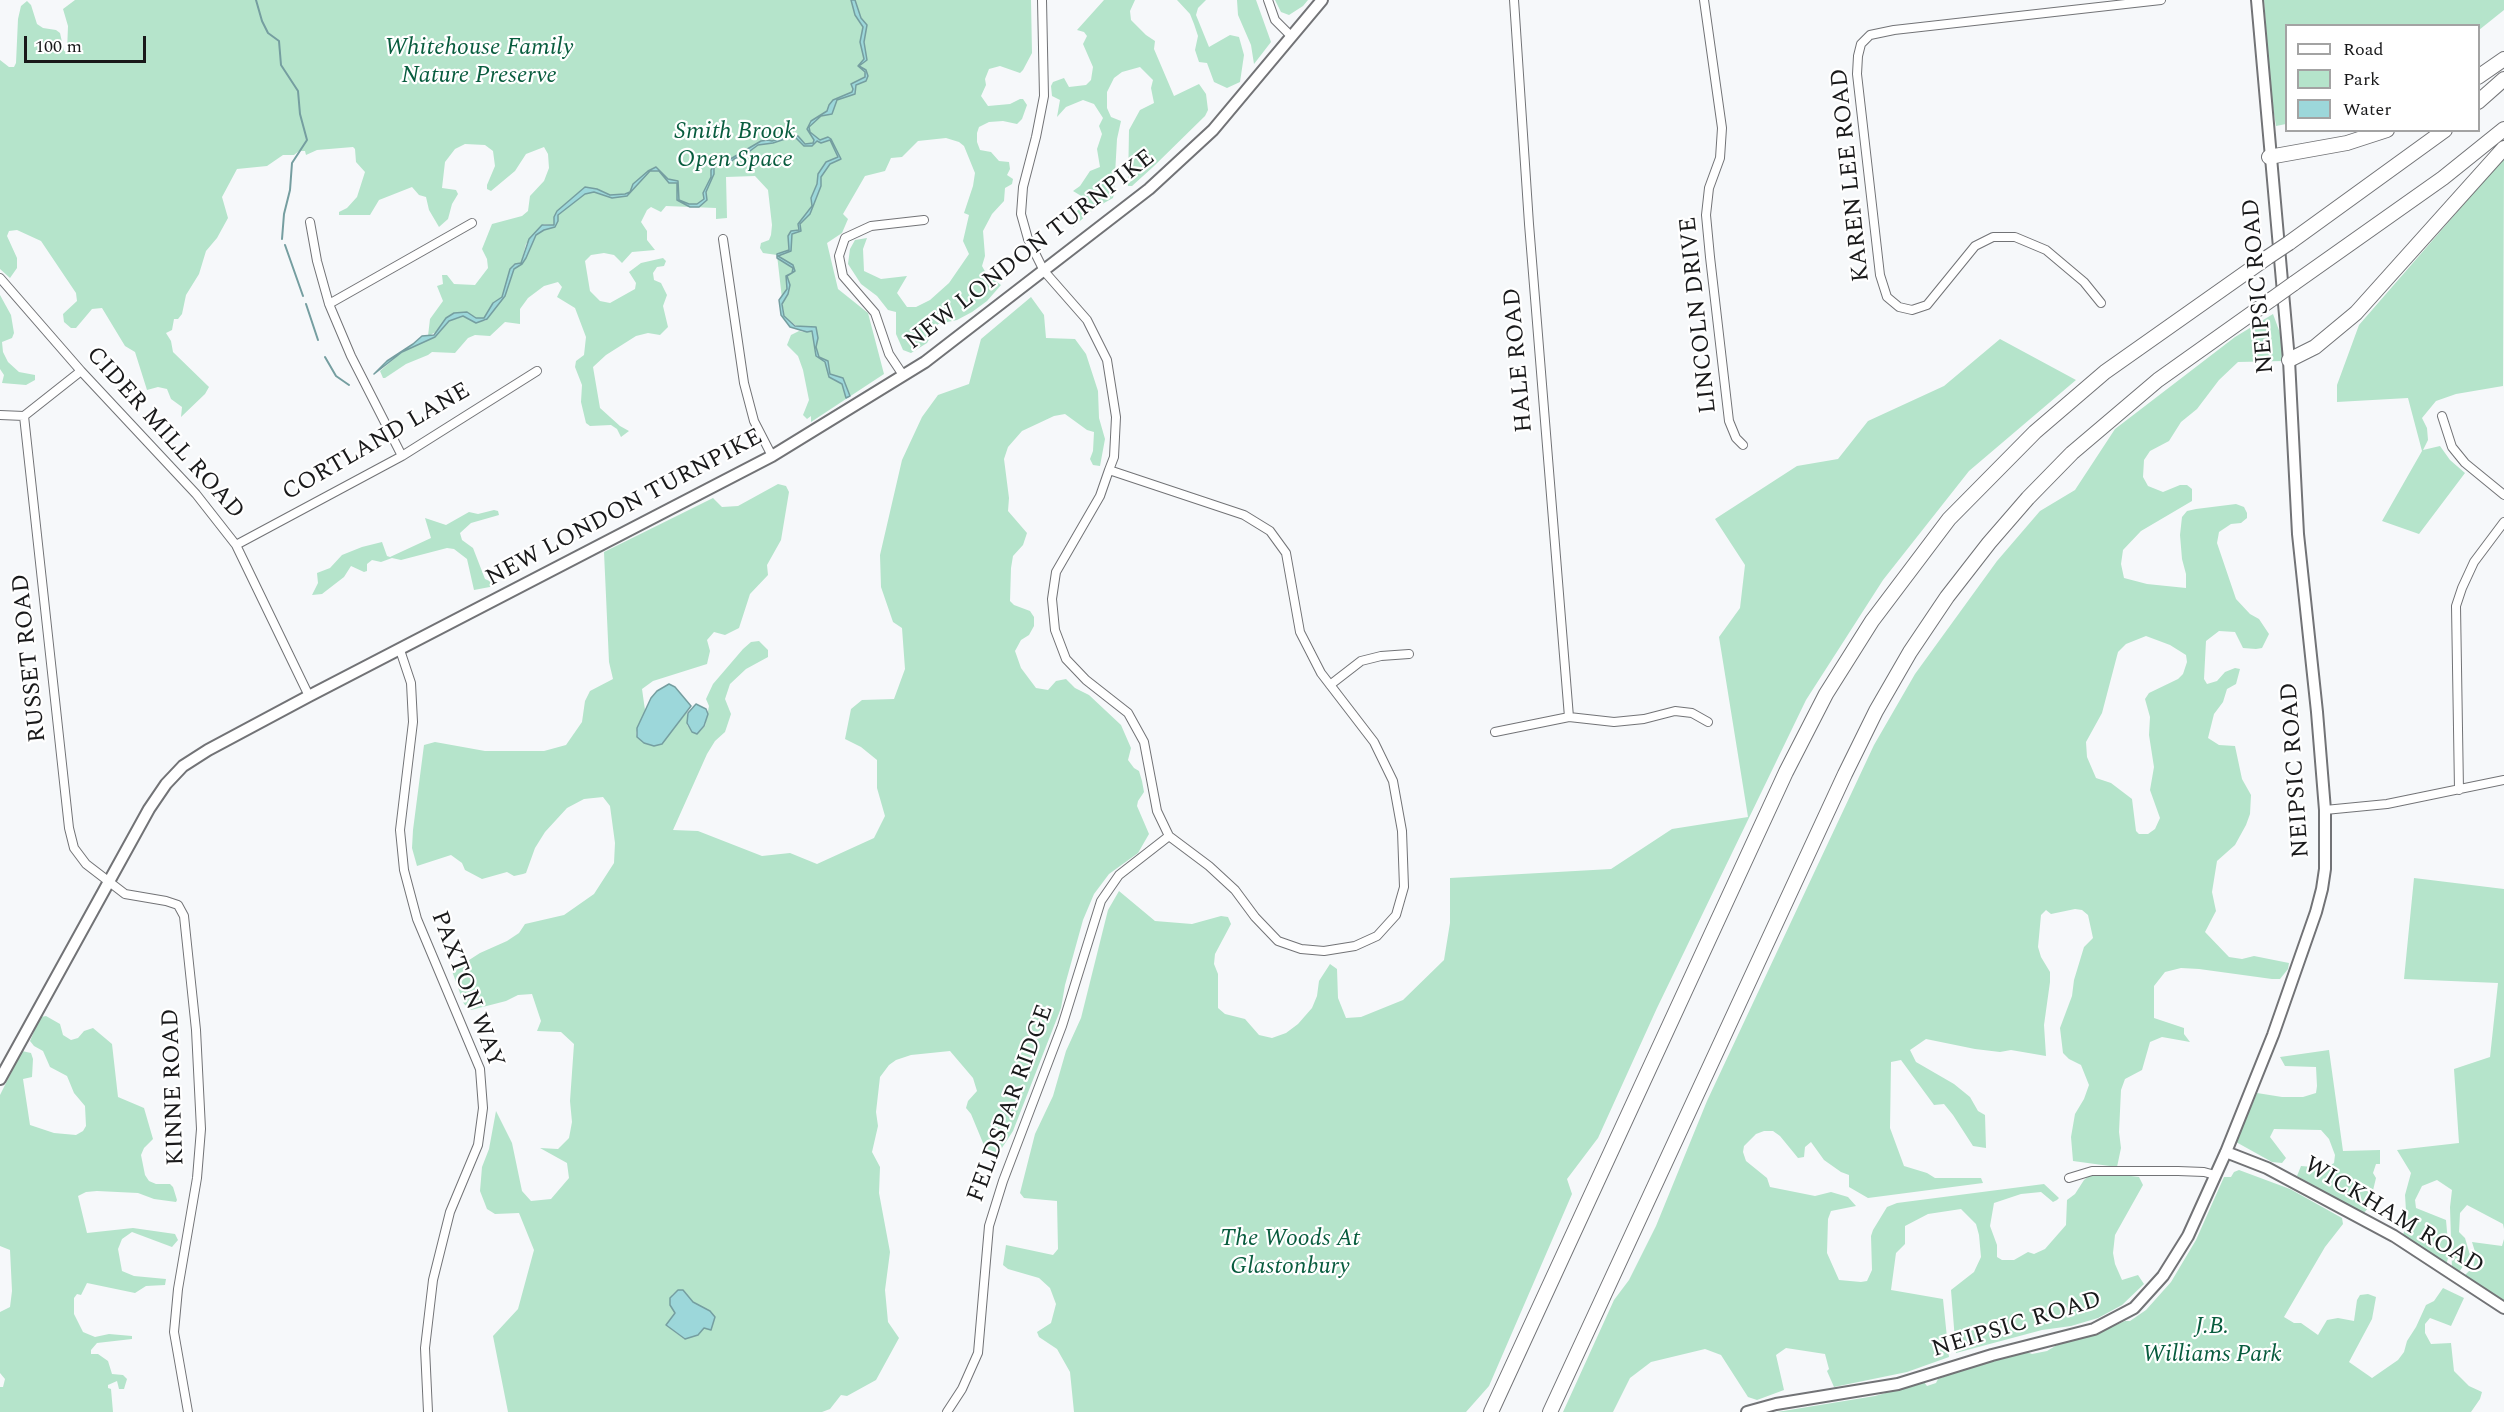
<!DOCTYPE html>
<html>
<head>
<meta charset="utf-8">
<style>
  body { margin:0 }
  #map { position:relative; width:2504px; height:1412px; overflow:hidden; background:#f6f8fa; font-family:Spectral,serif }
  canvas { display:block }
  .legend { position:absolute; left:2285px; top:24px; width:195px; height:108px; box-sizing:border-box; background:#fff; border:2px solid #a3a3a3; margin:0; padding:8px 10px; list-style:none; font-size:18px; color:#19191a }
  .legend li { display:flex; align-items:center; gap:12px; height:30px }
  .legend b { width:30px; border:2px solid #a3a3a3 }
  .scale { position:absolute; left:24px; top:36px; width:122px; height:27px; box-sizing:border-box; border:3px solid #19191a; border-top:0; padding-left:8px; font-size:18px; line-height:21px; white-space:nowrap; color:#19191a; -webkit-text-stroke:4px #fff; paint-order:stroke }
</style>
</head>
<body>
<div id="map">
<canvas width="2504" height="1412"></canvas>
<ul class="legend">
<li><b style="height:8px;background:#fff"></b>Road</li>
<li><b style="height:16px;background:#b5e4cb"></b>Park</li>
<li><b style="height:16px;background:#9cd7da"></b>Water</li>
</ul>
<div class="scale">100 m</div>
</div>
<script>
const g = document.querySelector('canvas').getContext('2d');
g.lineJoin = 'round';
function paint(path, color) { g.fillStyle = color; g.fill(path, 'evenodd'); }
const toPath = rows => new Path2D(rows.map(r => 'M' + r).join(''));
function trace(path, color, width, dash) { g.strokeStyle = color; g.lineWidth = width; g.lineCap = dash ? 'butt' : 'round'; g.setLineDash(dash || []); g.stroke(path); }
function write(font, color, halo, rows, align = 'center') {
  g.font = font + ' Spectral,serif'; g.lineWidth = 4.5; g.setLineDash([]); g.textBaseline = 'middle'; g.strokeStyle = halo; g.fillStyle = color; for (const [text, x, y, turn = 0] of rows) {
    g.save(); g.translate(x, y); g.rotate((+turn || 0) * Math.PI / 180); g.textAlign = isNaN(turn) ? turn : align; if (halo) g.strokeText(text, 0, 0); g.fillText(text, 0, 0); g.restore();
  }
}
paint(toPath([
  [75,0,1031,0,1032,53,1023,70,1020,73,1000,66,989,69,985,79,986,85,981,96,988,106,1010,104,1020,99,1023,99,1027,105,1022,119,1017,124,1003,121,989,122,979,127,977,133,977,142,980,150,991,152,999,161,1009,162,1010,169,1007,175,1013,179,1012,184,1005,188,1004,201,992,214,983,231,985,256,982,266,987,275,1001,285,987,301,972,312,957,320,938,324,927,343,911,353,903,350,896,334,896,312,888,310,877,296,861,284,848,264,850,249,855,240,867,238,863,249,864,271,881,279,907,276,897,293,907,307,916,307,930,300,949,283,969,254,963,241,969,215,964,213,973,186,975,173,964,146,959,142,946,138,918,141,902,157,891,158,885,171,865,176,843,214,848,219,842,233,827,243,838,289,868,313,884,374,811,422,811,416,807,419,803,415,809,400,803,370,798,356,787,345,791,335,799,331,804,332,784,316,777,255,763,253,760,248,761,243,769,240,771,235,772,225,768,190,755,176,726,177,727,218,716,219,716,208,666,206,661,212,651,207,647,210,641,222,647,231,647,240,655,250,632,252,622,263,614,255,604,253,591,255,585,261,590,291,600,301,610,303,635,289,636,283,629,272,641,263,663,258,666,261,664,266,657,267,653,273,654,280,661,283,667,295,663,306,668,327,660,335,648,333,636,336,606,355,593,367,600,408,620,426,629,431,621,437,617,429,611,425,590,426,586,423,581,402,582,385,575,367,576,361,584,355,586,337,575,308,557,297,562,287,558,282,544,286,528,298,520,309,520,324,505,322,490,336,475,335,468,338,455,353,432,352,428,355,406,364,385,378,383,378,380,371,402,352,439,333,449,321,465,316,469,319,485,321,505,296,514,269,522,264,526,258,536,235,544,230,555,227,558,215,566,208,557,211,554,217,554,225,544,224,526,244,521,263,513,265,502,297,493,303,484,318,476,318,466,312,443,323,438,331,428,336,430,319,443,301,437,286,443,284,442,275,447,275,454,284,475,285,488,268,487,259,482,249,492,224,522,216,528,211,530,196,544,181,549,168,548,154,544,147,526,154,515,171,491,191,487,189,487,185,495,166,493,151,485,145,465,144,455,149,445,162,442,188,456,190,458,194,452,204,448,219,439,227,429,210,426,197,419,195,412,187,379,200,370,215,339,215,339,212,347,208,357,197,365,172,356,162,355,149,353,147,317,150,306,155,305,151,299,151,294,155,283,155,267,166,237,169,222,197,228,218,217,238,206,251,199,274,186,295,182,314,178,319,174,319,172,330,166,333,171,341,173,352,209,387,205,394,181,417,182,407,171,399,167,389,158,387,147,390,135,352,125,346,102,308,92,309,76,328,71,328,64,322,63,314,77,301,76,293,41,241,17,230,9,231,7,236,17,258,17,268,10,278,0,269,0,60,9,67,14,67,16,63,18,19,21,6,27,1,31,5,37,24,43,28,56,30,60,33,64,51,67,52,68,26,63,9],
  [1104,0,1135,0,1130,11,1131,20,1146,35,1155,41,1154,49,1174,96,1199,84,1206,94,1208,110,1205,116,1153,167,1132,186,1128,186,1129,130,1140,110,1154,103,1151,88,1153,80,1140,67,1122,72,1114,78,1107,92,1107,108,1111,117,1121,121,1117,139,1114,193,1113,198,1095,208,1073,227,1074,214,1088,200,1073,191,1080,186,1090,171,1100,167,1097,149,1102,134,1099,126,1103,118,1094,104,1083,100,1066,107,1057,117,1060,100,1052,96,1051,86,1053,82,1064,78,1069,87,1086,85,1091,80,1093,67,1083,44,1087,36,1084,32,1077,30],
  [1177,0,1206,0,1198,8,1196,15,1209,47,1230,35,1239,37,1244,55,1240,82,1227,88,1214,82,1207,63,1199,62,1195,50,1198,36,1194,24,1190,14],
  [1237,0,1256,0,1271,42,1254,64,1251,45,1238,15],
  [1275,0,1308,0,1303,6,1289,15,1281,12],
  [2264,0,2504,0,2504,10,2479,30,2478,26,2286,26,2286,124,2276,126,2271,95],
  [2504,158,2503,386,2456,394,2436,401,2422,418,2427,428,2428,440,2423,450,2440,446,2450,460,2465,473,2419,534,2382,521,2422,451,2408,398,2337,402,2337,385,2359,325],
  [0,295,11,315,14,333,12,338,2,342,3,352,8,362,19,372,35,375,35,380,26,385,2,383,4,375,0,369],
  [1031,297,1044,315,1046,338,1075,339,1086,354,1098,391,1099,418,1105,439,1100,466,1093,465,1090,459,1093,451,1094,432,1087,430,1065,414,1054,416,1022,431,1008,447,1004,459,1009,498,1008,511,1027,533,1023,545,1013,556,1011,568,1010,601,1014,605,1030,611,1034,617,1034,626,1029,635,1021,640,1015,651,1021,668,1036,688,1048,690,1056,681,1066,679,1075,688,1089,695,1121,725,1131,748,1128,760,1134,768,1139,771,1142,781,1144,792,1138,801,1137,806,1149,834,1138,853,1109,874,1094,894,1083,920,1065,985,1061,1008,1013,1131,996,1157,988,1155,971,1114,966,1108,968,1101,977,1091,973,1078,950,1051,911,1055,896,1060,889,1065,880,1077,876,1112,878,1126,872,1152,880,1167,879,1193,890,1252,885,1290,888,1322,899,1338,876,1380,847,1396,841,1395,830,1409,822,1412,508,1412,493,1336,518,1309,534,1250,519,1213,495,1214,487,1209,480,1191,482,1167,489,1149,496,1111,512,1143,522,1191,531,1201,551,1199,569,1178,567,1163,540,1148,558,1149,569,1138,572,1122,570,1101,574,1044,561,1032,537,1031,541,1021,532,994,518,995,506,1001,471,1010,464,1004,452,971,480,953,507,941,519,933,525,924,564,915,594,894,614,863,615,843,610,806,603,797,584,799,567,808,545,832,535,848,526,873,523,874,514,876,507,872,482,879,465,870,462,863,451,855,417,866,412,848,413,830,424,745,435,742,485,751,544,751,566,745,582,722,585,701,590,691,613,679,609,662,604,552,713,498,722,507,738,506,778,484,786,486,789,492,781,540,767,565,768,575,750,594,739,628,725,635,714,632,707,640,710,651,707,664,653,681,642,689,645,710,636,733,637,737,661,745,687,712,687,725,693,733,698,733,705,726,709,706,706,699,713,684,743,649,751,642,759,641,768,650,768,657,746,669,730,684,725,699,731,714,725,732,715,741,707,754,673,830,698,831,762,856,790,853,817,864,874,838,885,816,877,788,877,760,861,747,845,739,851,709,862,700,894,699,905,669,902,628,893,622,881,587,880,555,902,460,922,417,938,395,969,384,981,339],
  [678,1290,683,1290,693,1302,710,1311,704,1328,698,1335,684,1339,666,1325,675,1313,672,1295],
  [2273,314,2280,333,2283,361,2238,362,2219,380,2197,409,2181,422,2169,441,2150,451,2144,460,2143,477,2148,486,2163,492,2180,485,2187,485,2192,489,2192,501,2141,531,2123,550,2121,564,2124,578,2147,584,2186,588,2186,574,2182,559,2180,535,2182,517,2187,511,2196,509,2236,504,2244,507,2247,513,2247,518,2241,523,2231,524,2219,532,2217,543,2236,599,2250,614,2259,619,2269,634,2262,648,2256,649,2243,648,2235,632,2219,631,2206,641,2204,679,2207,684,2217,681,2225,672,2235,668,2240,669,2236,684,2227,689,2223,702,2214,714,2208,738,2219,745,2235,746,2242,779,2251,795,2250,814,2246,825,2235,845,2217,861,2212,892,2216,911,2205,932,2229,957,2242,959,2254,956,2289,963,2288,969,2280,979,2272,979,2199,969,2181,968,2165,972,2154,986,2154,1018,2184,1028,2184,1034,2190,1042,2162,1037,2150,1042,2142,1070,2125,1079,2121,1090,2119,1132,2121,1148,2117,1167,2073,1161,2071,1137,2075,1114,2084,1099,2089,1085,2081,1065,2069,1059,2063,1053,2060,1028,2072,996,2074,980,2084,947,2093,938,2088,915,2082,910,2075,909,2051,914,2046,910,2041,915,2038,947,2041,957,2050,972,2050,982,2044,1025,2046,1056,2011,1050,2000,1052,1975,1049,1926,1039,1910,1050,1916,1062,1954,1084,1970,1097,1978,1111,1985,1115,1986,1148,1973,1146,1953,1115,1944,1104,1934,1105,1901,1060,1891,1062,1890,1128,1904,1166,1927,1173,1935,1178,1981,1178,1983,1183,1868,1198,1849,1187,1849,1175,1841,1172,1824,1160,1811,1142,1805,1147,1804,1157,1798,1158,1780,1136,1773,1131,1764,1131,1756,1134,1744,1146,1743,1152,1746,1161,1767,1178,1770,1187,1815,1196,1831,1192,1848,1197,1856,1206,1831,1211,1828,1219,1827,1253,1839,1280,1861,1282,1867,1281,1872,1270,1871,1236,1873,1230,1887,1207,1897,1203,2044,1184,2059,1198,2057,1200,2053,1202,2041,1192,2021,1194,1994,1203,1990,1226,1997,1245,1997,1257,2002,1260,2014,1260,2028,1252,2034,1254,2045,1249,2066,1225,2067,1200,2075,1194,2084,1180,2089,1176,2107,1173,2139,1177,2143,1185,2115,1235,2113,1253,2115,1264,2122,1280,2138,1275,2144,1284,2122,1305,2098,1318,2071,1326,2042,1330,1956,1353,1951,1290,1974,1272,1981,1257,1979,1235,1976,1224,1961,1209,1928,1214,1905,1226,1905,1244,1896,1253,1891,1290,1943,1299,1949,1357,1907,1372,1834,1387,1827,1371,1829,1369,1825,1354,1786,1348,1776,1355,1784,1390,1757,1400,1748,1397,1721,1355,1705,1349,1651,1362,1630,1378,1613,1412,1563,1412,1614,1300,1629,1280,1656,1226,1707,1101,1874,745,1915,674,1997,561,2040,511,2075,490,2115,429,2235,337],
  [2146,636,2170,645,2186,655,2187,662,2183,674,2178,679,2149,693,2145,699,2150,717,2149,735,2154,767,2150,790,2160,818,2155,829,2148,834,2139,834,2136,831,2132,799,2111,783,2096,778,2087,757,2086,742,2102,713,2118,652,2126,644],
  [2000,339,2076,380,1969,471,1883,580,1806,700,1657,1008,1598,1138,1567,1179,1572,1194,1489,1386,1466,1412,1074,1412,1070,1372,1057,1349,1039,1337,1037,1332,1051,1323,1056,1304,1050,1288,1039,1278,1008,1269,1003,1265,1006,1245,1053,1255,1058,1249,1057,1201,1024,1198,1020,1193,1035,1134,1053,1096,1066,1051,1081,1018,1108,910,1119,891,1155,921,1192,924,1221,916,1228,917,1231,924,1215,954,1214,964,1218,974,1218,1008,1225,1014,1245,1019,1259,1035,1272,1038,1286,1033,1298,1024,1312,1008,1317,996,1319,981,1330,964,1337,969,1338,998,1346,1018,1361,1017,1403,1000,1444,960,1450,923,1450,878,1611,869,1672,829,1748,817,1719,637,1740,608,1745,565,1715,519,1797,466,1838,459,1868,421,1944,386],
  [494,510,498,511,499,515,471,523,460,533,462,540,473,548,485,579,496,584,495,586,474,590,467,559,454,549,447,548,401,560,392,558,381,562,372,560,367,564,367,571,364,572,351,566,344,577,322,594,312,595,318,583,317,573,330,568,342,555,362,547,382,542,387,556,390,557,431,538,425,518,446,525,469,512,478,514],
  [2414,878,2504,889,2504,1229,2503,1224,2467,1205,2460,1213,2459,1232,2465,1238,2470,1255,2458,1274,2452,1270,2450,1207,2452,1190,2437,1180,2422,1186,2415,1200,2416,1208,2446,1220,2449,1254,2446,1266,2402,1236,2407,1226,2405,1195,2411,1173,2397,1150,2459,1143,2454,1069,2490,1057,2498,983,2404,979],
  [46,1016,60,1024,63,1035,71,1040,78,1038,84,1031,93,1028,112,1044,118,1097,144,1108,153,1139,144,1148,141,1155,145,1175,149,1181,156,1184,170,1184,173,1187,177,1200,176,1202,154,1199,138,1193,97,1191,86,1192,78,1196,87,1233,133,1228,175,1234,178,1240,172,1247,132,1232,122,1239,118,1249,122,1271,134,1276,166,1279,165,1285,146,1286,135,1293,87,1283,81,1295,77,1294,74,1298,74,1314,83,1332,95,1337,109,1334,132,1336,132,1339,97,1343,91,1350,91,1354,98,1354,108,1361,112,1374,123,1375,127,1379,124,1389,119,1389,117,1381,108,1385,108,1388,111,1389,113,1412,0,1412,0,1387,3,1387,5,1379,0,1373,0,1312,10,1307,12,1291,10,1250,0,1246,0,1095,22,1051,31,1053,33,1059,32,1077,23,1079,30,1125,54,1133,76,1135,83,1131,86,1126,85,1106,74,1093,67,1076,50,1067,43,1051,34,1046,30,1041,38,1022,41,1017],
  [2329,1050,2343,1151,2380,1150,2380,1164,2376,1164,2373,1173,2376,1178,2369,1207,2363,1214,2297,1176,2301,1166,2326,1168,2334,1163,2335,1155,2329,1139,2321,1130,2274,1129,2270,1137,2286,1158,2282,1163,2272,1162,2236,1142,2257,1093,2282,1097,2303,1097,2316,1093,2317,1086,2316,1067,2285,1066,2280,1057],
  [2239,1170,2290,1189,2342,1218,2343,1224,2325,1247,2284,1317,2294,1323,2301,1323,2318,1335,2327,1320,2338,1318,2354,1321,2357,1300,2360,1295,2368,1294,2376,1297,2372,1319,2349,1362,2372,1378,2398,1360,2404,1352,2407,1341,2416,1327,2426,1305,2434,1301,2443,1288,2464,1298,2451,1326,2430,1318,2425,1324,2425,1333,2431,1344,2451,1343,2454,1371,2469,1386,2482,1392,2480,1399,2471,1412,1777,1412,1875,1396,1924,1382,1927,1386,1936,1383,1938,1379,1967,1368,2027,1352,2032,1354,2047,1351,2062,1342,2088,1337,2125,1321,2130,1321,2146,1310,2171,1282,2196,1240,2224,1177,2231,1177,2234,1172],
  [2504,1239,2504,1302,2462,1278,2473,1267,2476,1255,2472,1242,2502,1246]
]), '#b5e4cb');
const water = toPath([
  [851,0,855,0,861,18,867,25,864,42,867,60,859,66,866,70,868,76,866,81,856,85,855,94,837,100,832,114,821,116,809,127,810,132,820,140,828,137,831,139,841,159,830,164,821,177,821,186,810,214,800,224,801,231,792,234,791,251,778,256,793,265,795,271,787,276,790,285,788,294,782,304,784,316,795,326,816,327,818,338,816,347,819,357,828,361,830,374,843,378,850,396,846,398,842,384,829,377,825,362,816,356,812,331,807,332,790,327,781,315,779,300,787,289,786,276,792,273,793,268,777,258,777,254,789,250,788,236,791,231,799,230,798,224,812,206,811,198,817,184,818,174,826,162,838,157,830,140,821,143,817,141,812,146,804,146,794,136,773,143,758,145,750,151,734,159,729,164,719,162,714,168,714,174,706,192,707,200,699,207,690,207,677,200,677,183,669,183,659,171,650,171,627,196,612,198,594,192,585,194,558,215,558,221,555,227,544,230,536,235,526,258,522,264,514,269,505,296,487,319,476,323,463,316,449,321,435,337,402,352,374,374,387,361,413,344,422,336,434,335,446,318,454,313,467,312,476,318,484,318,493,303,502,297,510,269,515,264,521,263,529,239,542,225,554,225,554,217,557,211,585,187,597,189,610,195,625,194,630,192,633,184,648,171,656,167,668,179,678,181,679,200,689,204,697,204,704,199,703,193,711,177,711,170,719,160,727,161,761,141,768,140,772,141,790,135,798,136,805,144,813,143,814,140,807,129,811,121,827,111,829,105,833,100,852,92,853,89,851,84,865,77,865,72,858,66,864,59,860,42,863,27,855,15,851,0],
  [669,684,675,687,691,706,662,744,654,746,644,743,637,737,637,728,651,698,657,691,669,684],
  [696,704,706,709,708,714,704,726,697,734,692,732,687,723,688,713,696,704],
  [678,1290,683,1290,693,1302,710,1311,715,1317,711,1330,704,1328,698,1335,685,1339,666,1325,675,1313,670,1305,670,1298,678,1290]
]);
paint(water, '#9cd7da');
trace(water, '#759ea0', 1.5);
trace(toPath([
  [256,0,262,21,268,33,279,41,281,65,298,91,300,114,307,140,292,163,290,190,284,214,282,239],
  [285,245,303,296],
  [306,304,318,340],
  [325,357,336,376,349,385]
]), '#759ea0', 2);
const street = toPath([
  [1042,0,1044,96,1036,137,1023,187,1021,214,1028,239,1044,271,1087,320,1107,360,1116,417,1114,457,1109,470,1100,496,1056,572,1052,599,1055,630,1066,659,1086,680,1128,713,1144,742,1157,811,1169,836,1209,866,1235,890,1255,917,1278,941,1301,949,1324,951,1355,946,1377,936,1396,915,1404,887,1402,831,1393,781,1374,742,1321,673,1300,632,1286,553,1270,531,1244,515,1109,470],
  [1268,0,1275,20,1291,36],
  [1514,0,1529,224,1569,717],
  [1704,0,1722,128,1720,158,1709,188,1706,215,1710,257,1729,421,1736,438,1743,445],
  [310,222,317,261,329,304,351,356,402,456],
  [723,239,744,383,754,421,772,456],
  [0,278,81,371,196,494,236,545,309,696],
  [2101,303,2084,282,2046,250,2015,237,1993,237,1975,246,1927,305,1912,310,1899,307,1887,297,1880,275,1857,74,1858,56,1861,44,1870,35,1894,30,2161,0],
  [329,304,472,223],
  [903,375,889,354,875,313,843,276,839,256,845,238,871,226,924,220],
  [0,415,24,416,81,371],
  [24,416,69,828,74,848,86,864,125,894,166,901,178,905,184,916,196,1030,201,1129,197,1178,178,1289,174,1332,188,1412],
  [2442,416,2452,447,2465,463,2504,495],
  [236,545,402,456,537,371],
  [400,650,411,683,413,722,400,830,404,870,417,919,480,1069,483,1108,478,1145,450,1212,433,1280,425,1348,428,1412],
  [1330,685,1361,661,1381,656,1409,654],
  [1495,732,1569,717,1614,722,1644,719,1675,711,1692,713,1708,722],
  [2459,790,2456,606,2462,588,2474,562,2504,522],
  [2325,810,2387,804,2504,780],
  [2069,1178,2092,1171,2178,1171,2204,1172,2215,1175],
  [947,1412,962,1389,978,1353,989,1226,1003,1181,1062,1026,1101,901,1119,875,1169,836]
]);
const secondary = toPath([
  [0,1079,149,809,166,784,183,766,208,750,309,696,772,456,925,362,1149,189,1213,130,1322,0],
  [2226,1152,2267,1168,2394,1236,2504,1308],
  [1747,1412,1776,1404,1898,1384,1992,1355,2094,1329,2134,1308,2163,1276,2188,1236,2226,1152,2273,1035,2316,912,2322,889,2325,869,2325,810,2317,712,2298,534,2289,360,2257,0]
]);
const highway = toPath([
  [2478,77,2504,59],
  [2478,102,2504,79],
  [2269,157,2347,143,2387,130],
  [2289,243,2445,130],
  [2293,284,2443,178,2504,129],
  [2289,360,2315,347,2356,313,2504,148],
  [1491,1412,1786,772,1826,694,1872,621,1949,519,2035,432,2105,372,2268,257],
  [1550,1412,1845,774,1876,711,1910,652,1947,597,1989,543,2028,498,2072,453,2158,380,2272,299]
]);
trace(street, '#727376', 10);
trace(secondary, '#727376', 14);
trace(highway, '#727376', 16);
trace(street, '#fff', 8);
trace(secondary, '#fff', 10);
trace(highway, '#fff', 14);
const highwayBridge = toPath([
  [2268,257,2289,243],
  [2272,299,2293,284]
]);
trace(highwayBridge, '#727376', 16, []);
trace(highwayBridge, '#fff', 14);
write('italic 24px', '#085c3e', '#fff', [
  ["Whitehouse Family",479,49],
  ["Nature Preserve",479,77],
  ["Smith Brook",735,133],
  ["Open Space",735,161],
  ["The Woods At",1290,1240],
  ["Glastonbury",1290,1268],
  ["J.B.",2212,1328],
  ["Williams Park",2212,1356]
]);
write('24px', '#19191a', '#fff', [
  ["KAREN LEE ROAD",1852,175,-96],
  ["NEW LONDON TURNPIKE",1031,251,-38],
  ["NEIPSIC ROAD",2260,286,-95],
  ["LINCOLN DRIVE",1700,315,-96],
  ["HALE ROAD",1520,360,-95],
  ["CIDER MILL ROAD",164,434,48],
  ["CORTLAND LANE",377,443,-30],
  ["NEW LONDON TURNPIKE",625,509,-28],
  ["RUSSET ROAD",31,658,-96],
  ["NEIPSIC ROAD",2297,770,-94],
  ["PAXTON WAY",466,990,69],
  ["KINNE ROAD",175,1087,-92],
  ["FELDSPAR RIDGE",1012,1104,-70],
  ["WICKHAM ROAD",2393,1217,31],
  ["NEIPSIC ROAD",2017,1326,-17]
]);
</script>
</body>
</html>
